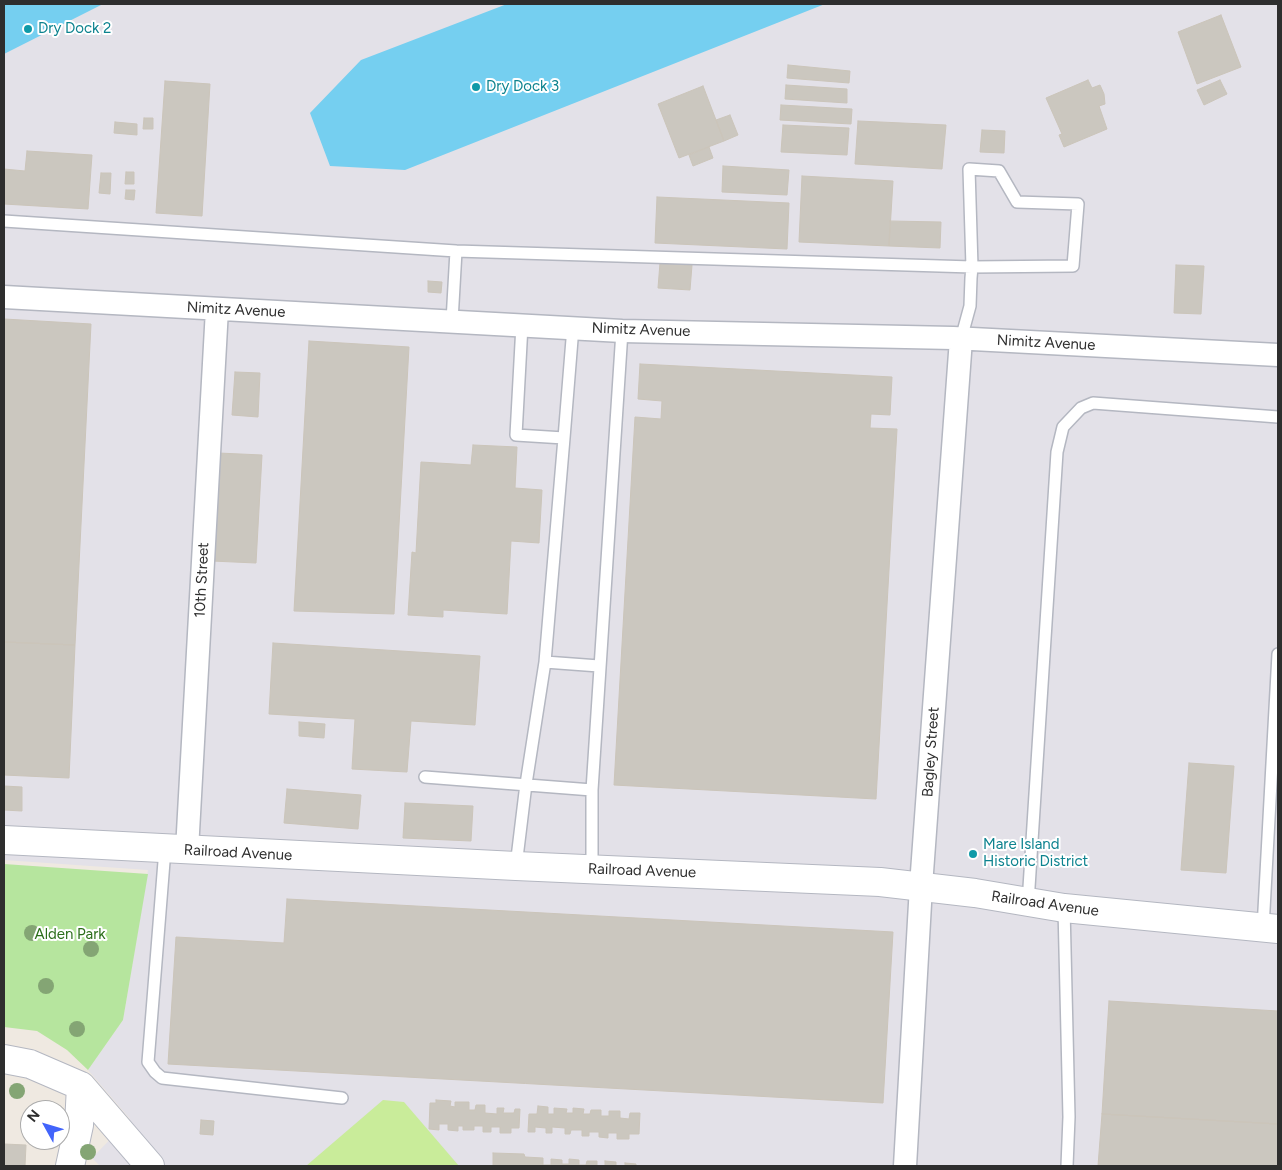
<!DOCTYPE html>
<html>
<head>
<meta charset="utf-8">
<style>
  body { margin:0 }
  #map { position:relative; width:1282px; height:1170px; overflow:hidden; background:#efe9e1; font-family:Figtree,sans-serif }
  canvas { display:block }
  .frame { position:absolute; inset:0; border:5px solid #2e2e2e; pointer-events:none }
  .north { position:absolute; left:20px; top:1100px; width:50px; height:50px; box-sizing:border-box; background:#fff; border:1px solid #ababab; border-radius:50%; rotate:309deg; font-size:14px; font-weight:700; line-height:20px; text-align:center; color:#2e2e2e }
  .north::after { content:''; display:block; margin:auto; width:18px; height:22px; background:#4264fb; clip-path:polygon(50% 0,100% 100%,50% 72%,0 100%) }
</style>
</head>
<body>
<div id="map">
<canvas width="1282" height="1170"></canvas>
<div class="frame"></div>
<div class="north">N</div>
</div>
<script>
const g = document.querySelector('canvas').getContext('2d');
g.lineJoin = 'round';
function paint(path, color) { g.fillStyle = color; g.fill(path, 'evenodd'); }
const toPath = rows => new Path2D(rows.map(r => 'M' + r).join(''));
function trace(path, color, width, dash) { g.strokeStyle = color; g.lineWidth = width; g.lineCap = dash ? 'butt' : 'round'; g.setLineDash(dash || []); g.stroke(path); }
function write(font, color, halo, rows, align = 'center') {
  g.font = font + ' Figtree,sans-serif'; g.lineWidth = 4; g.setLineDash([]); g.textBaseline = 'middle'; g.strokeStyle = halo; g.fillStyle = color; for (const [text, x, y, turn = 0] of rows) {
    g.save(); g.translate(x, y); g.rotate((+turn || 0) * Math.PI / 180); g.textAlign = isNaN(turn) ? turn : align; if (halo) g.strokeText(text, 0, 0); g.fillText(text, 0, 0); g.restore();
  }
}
paint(toPath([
  [4,4,1278,4,1278,1166,100,1166,92,1158,130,1119,88,1070,123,1020,148,870,4,860]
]), '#e3e1e8');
paint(toPath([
  [4,864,148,874,123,1020,88,1070,67,1050,37,1031,4,1027]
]), '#b6e59e');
paint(toPath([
  [383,1100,404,1102,459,1166,306,1166]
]), '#c9ec9a');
paint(toPath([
  [4,4,103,4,4,54],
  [507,4,825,4,405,170,330,166,310,113,361,60]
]), '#75cff0');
const building = toPath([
  [1221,15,1241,67,1197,84,1178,32,1221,15],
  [788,65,850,71,849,83,787,78,788,65],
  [1088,80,1092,88,1100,85,1104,94,1105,104,1099,106,1107,129,1064,147,1059,135,1062,134,1046,98,1088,80],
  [1220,80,1227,94,1204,105,1197,90,1220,80],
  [165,81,210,84,202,216,156,213,165,81],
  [786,85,847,89,847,103,785,99,786,85],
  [703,86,724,141,679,158,658,104,703,86],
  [781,105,852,109,851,124,780,120,781,105],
  [730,115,738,135,724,141,716,120,730,115],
  [144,118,153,118,153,129,143,129,144,118],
  [858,121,946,125,942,169,855,164,858,121],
  [115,122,137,124,137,135,114,133,115,122],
  [783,125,849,128,847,155,781,152,783,125],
  [982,130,1005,131,1004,153,980,152,982,130],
  [709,147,713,158,693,166,689,155,709,147],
  [27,151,92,155,88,209,4,204,4,169,25,171,27,151],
  [723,166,789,170,787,195,722,192,723,166],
  [126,172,134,172,134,184,125,184,126,172],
  [101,173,111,173,110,194,99,193,101,173],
  [802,176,893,181,889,246,799,242,802,176],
  [126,190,135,190,134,200,125,199,126,190],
  [657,197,789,203,787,249,655,243,657,197],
  [890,221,941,222,940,248,889,246,890,221],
  [660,263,692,265,690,290,658,288,660,263],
  [1176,265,1204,266,1201,314,1174,313,1176,265],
  [428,281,442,282,441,293,428,292,428,281],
  [4,319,91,324,75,645,4,642,4,319],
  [309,341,409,347,394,614,294,611,309,341],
  [640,364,892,377,890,415,871,414,870,428,897,429,876,799,614,785,635,417,661,419,662,401,638,399,640,364],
  [235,372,260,373,258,417,232,415,235,372],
  [473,445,517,447,515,488,542,490,539,543,511,541,507,614,443,610,443,617,408,615,412,552,416,553,421,462,471,465,473,445],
  [218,453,262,455,256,563,212,561,218,453],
  [4,642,75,645,69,778,4,775,4,642],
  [273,643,480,656,475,725,411,721,407,772,352,769,355,719,269,714,273,643],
  [299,722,325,724,324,738,299,736,299,722],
  [1189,763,1234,766,1226,873,1181,870,1189,763],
  [4,786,22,787,22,811,4,810,4,786],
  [287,789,361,795,358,829,284,823,287,789],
  [405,803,473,806,471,841,403,838,405,803],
  [287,899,893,932,883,1103,168,1064,176,937,284,943,287,899],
  [1109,1001,1278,1011,1278,1124,1102,1114,1109,1001],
  [436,1100,451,1101,450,1106,455,1107,455,1102,469,1102,469,1110,475,1110,476,1105,485,1105,485,1113,497,1114,497,1108,504,1108,503,1113,514,1113,515,1109,520,1109,519,1128,511,1128,511,1133,500,1133,500,1127,491,1127,491,1132,483,1132,483,1126,474,1126,474,1130,463,1130,463,1126,458,1126,458,1131,448,1130,448,1124,439,1124,439,1130,429,1129,430,1103,436,1103,436,1100],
  [538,1106,548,1107,548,1114,554,1114,554,1108,567,1109,566,1113,573,1113,573,1108,584,1109,583,1114,590,1114,591,1110,601,1110,601,1116,609,1116,609,1111,620,1111,620,1118,629,1119,630,1113,640,1113,639,1134,629,1134,629,1139,617,1139,617,1133,608,1133,608,1138,599,1137,599,1132,589,1132,589,1136,582,1136,582,1130,571,1130,570,1134,565,1134,565,1128,552,1127,552,1133,546,1133,546,1128,535,1127,535,1132,528,1132,529,1114,537,1114,538,1106],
  [1102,1114,1278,1124,1278,1166,1098,1166,1102,1114],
  [201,1120,214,1121,213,1135,200,1134,201,1120],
  [4,1144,26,1145,25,1166,4,1166,4,1144],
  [493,1153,524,1154,525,1157,543,1158,543,1165,551,1165,551,1159,562,1160,562,1164,569,1164,569,1159,579,1160,579,1165,586,1165,587,1161,597,1161,597,1166,493,1166,493,1153],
  [605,1161,616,1162,616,1166,605,1166,605,1161],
  [625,1163,636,1164,636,1166,625,1166,625,1163]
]);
paint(building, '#cbc7bf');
trace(building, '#cbc5ba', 1);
const service = toPath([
  [4,221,456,251],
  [452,321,456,251,972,267,1073,266,1078,204,1017,202,999,171,969,169,972,267,971,278,970,306,961,339],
  [522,325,516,435,564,438,573,327],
  [564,438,545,662,599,666],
  [425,777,592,790],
  [165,849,148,1062,155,1072,162,1078,342,1098],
  [516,866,526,784,545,662],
  [592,869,592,790,622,331],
  [1028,903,1057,452,1063,427,1081,408,1093,403,1278,417],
  [1064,908,1069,1117,1067,1166],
  [1263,928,1278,654]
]);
const minor = toPath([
  [4,297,622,331,953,338,1278,355],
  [187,850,217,309],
  [905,1166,921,886,961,339]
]);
const tertiary = toPath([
  [4,840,516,866,880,882,975,893,1064,908,1278,929],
  [4,1059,30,1064,81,1086,150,1166],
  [70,1166,79,1125,81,1086]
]);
trace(service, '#b4b7c1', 14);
trace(minor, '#b4b7c1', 25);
trace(tertiary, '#b4b7c1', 30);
trace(service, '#fff', 11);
trace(minor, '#fff', 22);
trace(tertiary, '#fff', 28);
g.fillStyle = '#84a574';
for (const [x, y] of [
  [32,933],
  [91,949],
  [46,986],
  [77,1029],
  [17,1091],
  [88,1152]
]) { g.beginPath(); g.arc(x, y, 8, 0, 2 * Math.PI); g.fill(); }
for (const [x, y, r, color] of [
  [28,29,5,"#0f9aa8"],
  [476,87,5,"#0f9aa8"],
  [973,854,5,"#0f9aa8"]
]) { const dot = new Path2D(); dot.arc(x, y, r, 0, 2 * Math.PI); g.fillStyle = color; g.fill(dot); trace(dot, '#fff', 2); }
write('15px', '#0d838f', '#fff', [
  ["Dry Dock 2",38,29],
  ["Dry Dock 3",486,87],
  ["Mare Island",983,845],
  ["Historic District",983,862]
], 'left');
write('15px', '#2e2e2e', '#fff', [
  ["Nimitz Avenue",236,310,3],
  ["Nimitz Avenue",641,330,2],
  ["Nimitz Avenue",1046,343,3],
  ["10th Street",202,580,-87],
  ["Bagley Street",931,752,-86],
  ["Railroad Avenue",238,853,3],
  ["Railroad Avenue",642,871,2],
  ["Railroad Avenue",1045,904,8]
]);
write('15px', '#2c6e1b', '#fff', [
  ["Alden Park",70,935]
]);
</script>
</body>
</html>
